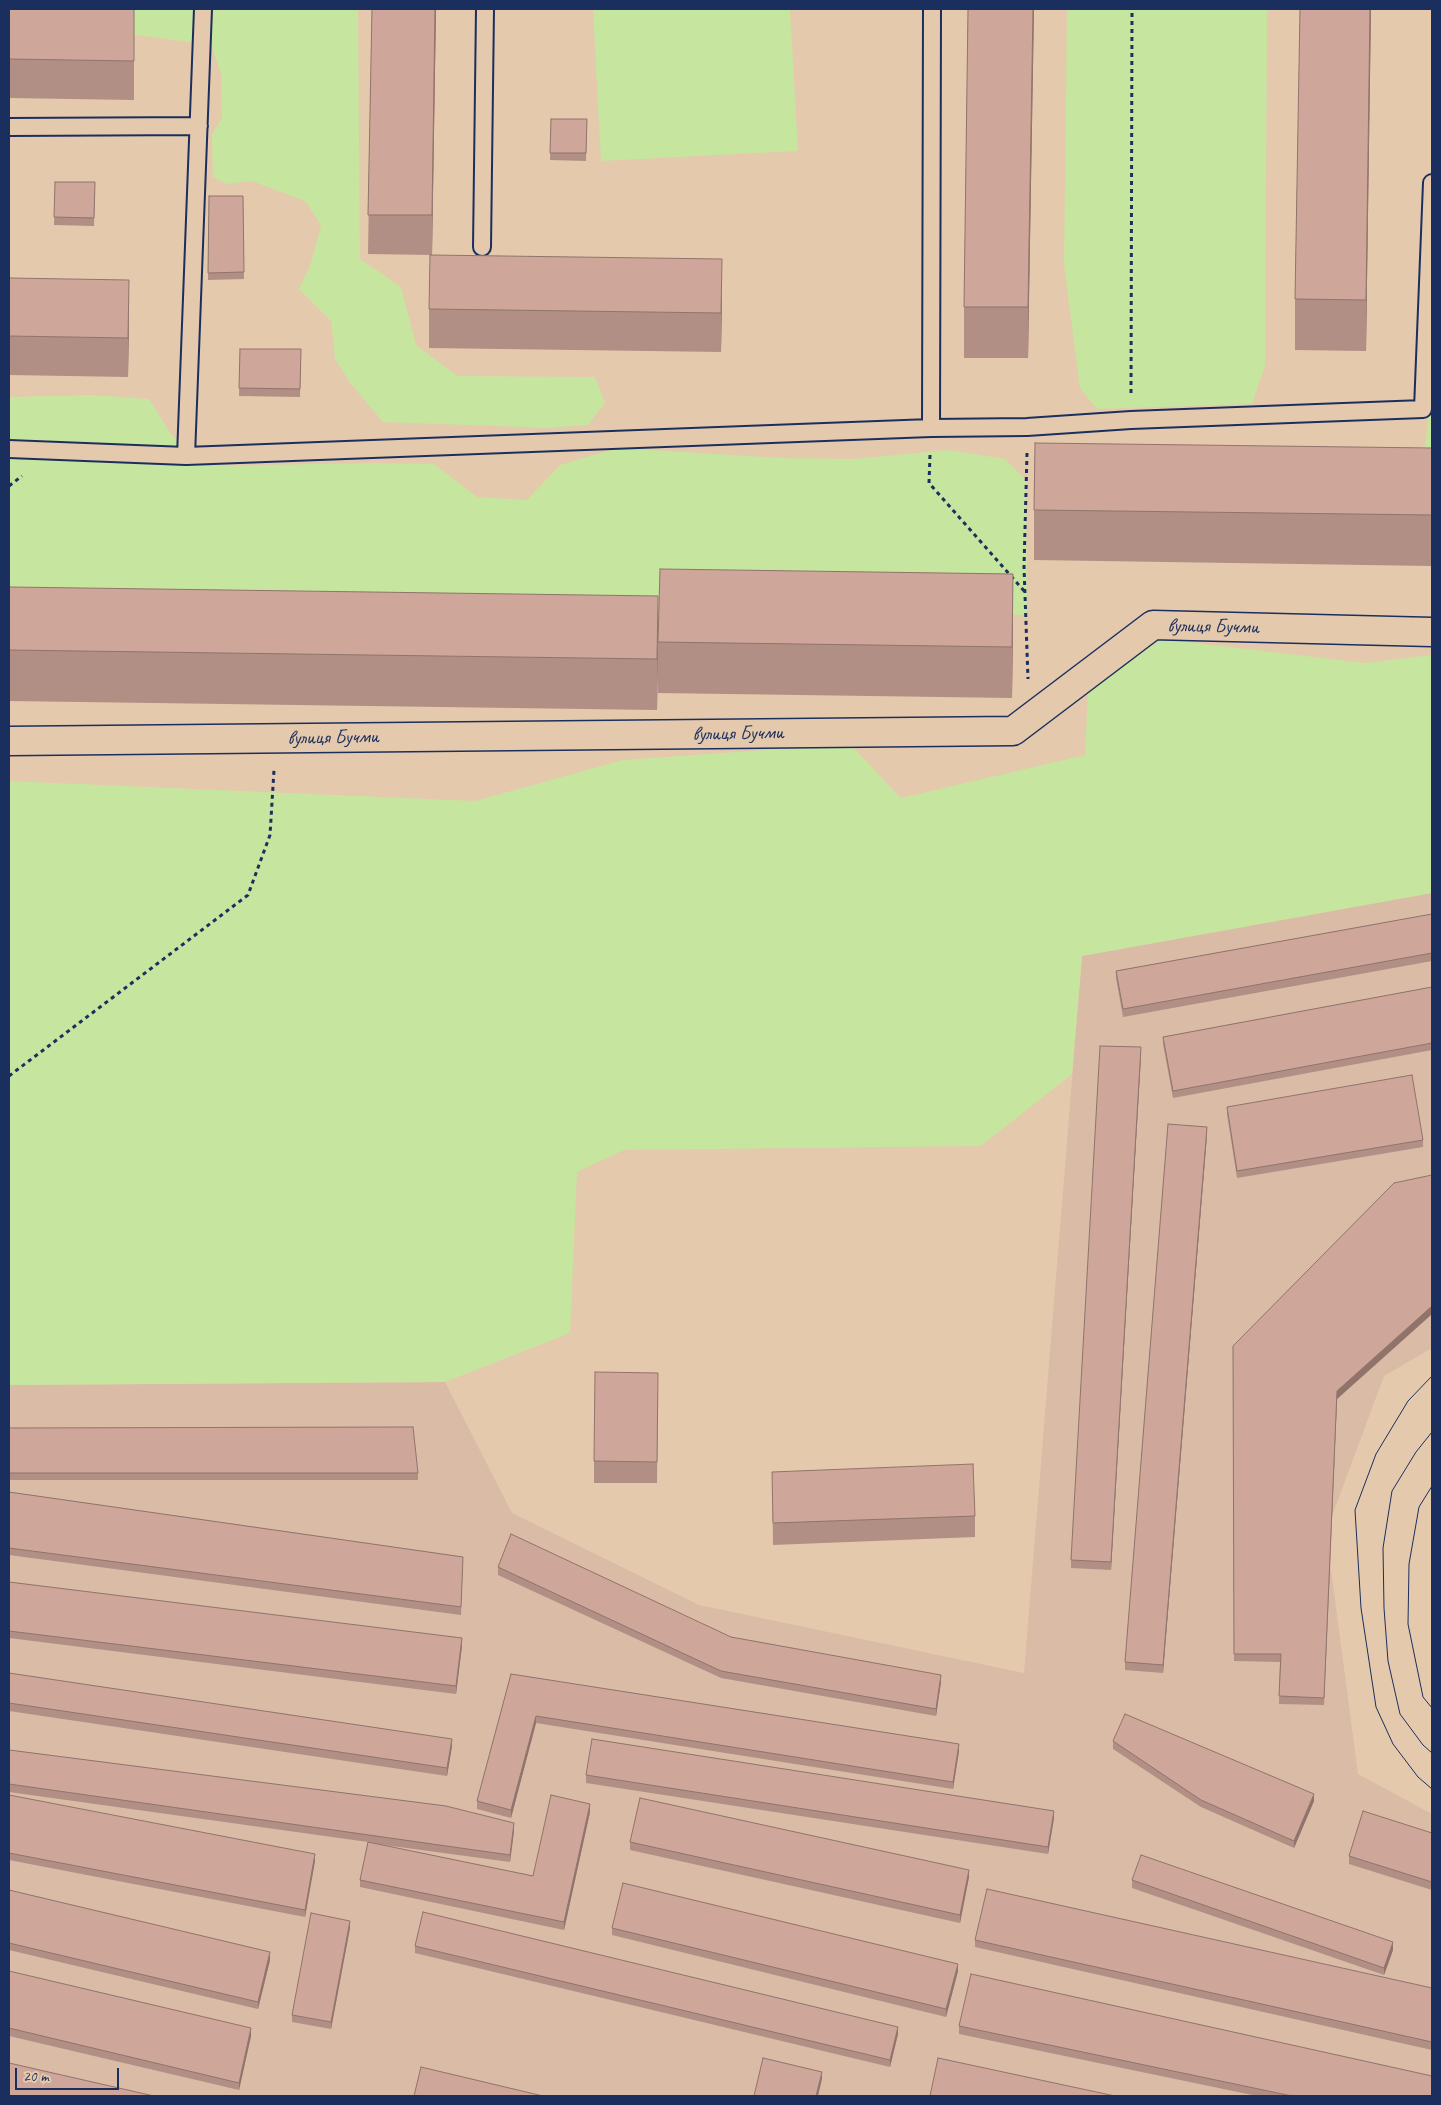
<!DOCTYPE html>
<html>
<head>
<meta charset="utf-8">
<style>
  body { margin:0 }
  #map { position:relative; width:1441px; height:2105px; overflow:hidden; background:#e5c9ac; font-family:Caveat,sans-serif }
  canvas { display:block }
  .frame { position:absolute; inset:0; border:10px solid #1b2f5e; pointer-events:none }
  .scale { position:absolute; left:15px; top:2068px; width:104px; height:22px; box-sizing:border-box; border:2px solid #1b2f5e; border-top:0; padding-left:6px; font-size:15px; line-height:18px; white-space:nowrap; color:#1b2f5e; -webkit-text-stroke:4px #e5c9ac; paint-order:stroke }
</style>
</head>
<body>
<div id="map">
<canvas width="1441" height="2105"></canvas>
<div class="frame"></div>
<div class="scale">20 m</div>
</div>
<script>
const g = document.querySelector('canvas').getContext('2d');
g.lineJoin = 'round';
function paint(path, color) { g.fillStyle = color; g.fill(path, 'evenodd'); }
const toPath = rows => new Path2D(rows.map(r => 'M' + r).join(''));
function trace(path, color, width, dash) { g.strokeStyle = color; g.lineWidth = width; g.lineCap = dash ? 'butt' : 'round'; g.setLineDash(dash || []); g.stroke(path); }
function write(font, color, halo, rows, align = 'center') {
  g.font = font + ' Caveat,sans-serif'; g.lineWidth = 5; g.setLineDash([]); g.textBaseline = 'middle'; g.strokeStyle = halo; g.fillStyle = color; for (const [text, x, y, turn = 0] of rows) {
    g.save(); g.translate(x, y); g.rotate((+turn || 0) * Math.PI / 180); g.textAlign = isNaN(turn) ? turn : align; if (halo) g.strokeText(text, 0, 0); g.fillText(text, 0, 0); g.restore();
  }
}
paint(toPath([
  [1432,893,1432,1348,1384,1376,1326,1532,1358,1774,1432,1814,1432,2096,9,2096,9,1385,445,1382,512,1513,699,1605,1024,1673,1082,956]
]), '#dabba6');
paint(toPath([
  [9,9,358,9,360,259,401,287,416,345,457,376,595,377,605,403,588,425,548,428,383,422,351,384,335,359,331,321,299,289,311,263,321,225,305,201,252,181,226,184,213,177,212,134,222,118,221,74,211,45,129,34],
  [593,9,790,9,798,151,601,161],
  [1067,9,1267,9,1265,366,1252,404,1097,409,1080,388,1064,264],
  [1432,387,1432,470,1424,456],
  [92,395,149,399,171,434,201,466,376,463,434,464,477,497,527,500,560,465,618,448,781,458,853,459,948,450,1005,459,1026,480,1027,615,798,611,643,604,9,625,9,397],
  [1162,639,1365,663,1432,655,1432,893,1082,956,1072,1074,981,1146,624,1150,577,1172,570,1333,445,1382,9,1385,9,781,475,801,623,760,850,744,901,798,1085,755,1088,687]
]), '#c6e59e');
const lane = toPath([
  [9,127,199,126],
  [482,247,485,9],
  [931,428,932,9],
  [9,449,186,456,931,428,1027,427,1131,420,1423,409,1432,183],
  [186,456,203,9]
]);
const street = toPath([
  [9,741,1013,731,1153,625,1432,632]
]);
trace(lane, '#1b2f5e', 20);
trace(street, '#1b2f5e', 31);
trace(toPath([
  [1131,393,1132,9],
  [1027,453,1024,567,1028,679],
  [930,455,929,483,1025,592],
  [9,486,22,476],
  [9,1076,248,895,270,835,274,770]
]), '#1b2f5e', 3, [4, 4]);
trace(lane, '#e5c9ac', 16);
trace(street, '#e5c9ac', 28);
trace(toPath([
  [1432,1376,1408,1401,1376,1454,1355,1510,1361,1608,1376,1707,1393,1744,1418,1777,1432,1789],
  [1432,1432,1416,1452,1392,1491,1383,1548,1384,1608,1388,1661,1400,1714,1423,1745,1432,1753],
  [1432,1486,1419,1507,1409,1564,1408,1624,1423,1697,1432,1708]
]), '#1b2f5e', 1);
paint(toPath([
  [9,9,134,47,134,100,9,98],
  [372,9,436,9,432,255,368,254],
  [968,9,1034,9,1028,358,964,358,964,307],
  [1300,9,1371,9,1366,351,1295,350,1295,299],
  [551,119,587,119,586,161,550,160],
  [55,182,95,182,94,226,54,225],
  [209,196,243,196,244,279,208,280],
  [9,278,129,319,128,377,9,375],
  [722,298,721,352,429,348,429,309],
  [240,349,301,349,300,397,239,396],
  [1432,448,1432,566,1034,560,1034,510],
  [9,587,658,646,657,710,9,701],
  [1013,625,1012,698,658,693,658,642],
  [1432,914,1432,961,1123,1017,1116,978,1116,971],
  [1432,987,1432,1050,1173,1098,1163,1044,1163,1037],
  [1141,1055,1111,1570,1071,1568,1071,1560],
  [1227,1107,1423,1140,1423,1147,1237,1178,1227,1114],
  [1207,1135,1163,1673,1125,1670,1125,1662],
  [1432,1175,1432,1314,1337,1399,1324,1705,1279,1704,1280,1662,1234,1661,1233,1346],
  [658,1395,657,1483,594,1483,594,1461],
  [9,1428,418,1473,418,1480,9,1480],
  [772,1472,975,1516,975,1537,773,1545],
  [9,1492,463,1557,461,1615,9,1555],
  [498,1567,731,1637,941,1682,936,1716,721,1678,498,1575],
  [9,1582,462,1646,456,1694,9,1638],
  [9,1673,452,1746,447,1776,9,1711],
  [511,1674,959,1751,953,1789,536,1723,511,1818,477,1809,477,1801],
  [1113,1741,1314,1801,1294,1848,1201,1807,1113,1749],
  [9,1750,514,1831,510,1862,377,1844,533,1876,590,1812,564,1930,360,1887,360,1880,368,1842,9,1792],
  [586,1775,1054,1818,1048,1854,586,1783],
  [9,1795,315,1861,305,1917,9,1860],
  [1432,1833,1432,1890,1349,1864,1349,1856],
  [630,1842,969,1877,960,1923,630,1850],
  [1132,1880,1393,1950,1384,1975,1132,1888],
  [9,1890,270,1960,258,2009,9,1950],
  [350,1928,331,2029,292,2022,292,2015],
  [612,1928,958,1971,946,2017,612,1935],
  [975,1940,1432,1988,1432,2050,975,1947],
  [415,1946,898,2034,890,2067,415,1953],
  [9,1971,251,2036,239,2090,9,2036],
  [959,2026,1432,2096,1257,2096,959,2034]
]), '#b18f84');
paint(toPath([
  [435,9,436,9,432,255,432,215],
  [1033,9,1034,9,1028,358,1028,307],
  [1370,9,1371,9,1366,351,1366,300],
  [722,259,722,298,721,352,721,313],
  [129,280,129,319,128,377,128,338],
  [1013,574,1013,625,1012,698,1012,647],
  [658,596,658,646,657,710,657,659],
  [1141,1047,1141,1055,1111,1570,1111,1562],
  [1207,1127,1207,1135,1163,1673,1163,1665],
  [1432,1306,1432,1314,1337,1399,1324,1705,1337,1391],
  [462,1638,462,1646,456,1694,456,1686],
  [941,1675,941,1682,936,1716,936,1709],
  [536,1716,536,1723,511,1818,511,1810],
  [452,1739,452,1746,447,1776,447,1768],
  [959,1744,959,1751,953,1789,953,1782],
  [1314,1794,1314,1801,1294,1848,1294,1841],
  [590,1804,590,1812,564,1930,564,1922],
  [1054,1811,1054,1818,1048,1854,1048,1847],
  [514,1823,514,1831,510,1862,510,1855],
  [315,1854,315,1861,305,1917,305,1910],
  [969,1870,969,1877,960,1923,960,1915],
  [350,1921,350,1928,331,2029,331,2022],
  [1393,1942,1393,1950,1384,1975,1384,1968],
  [270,1952,270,1960,258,2009,258,2002],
  [958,1964,958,1971,946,2017,946,2009],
  [898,2027,898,2034,890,2067,890,2060],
  [251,2028,251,2036,239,2090,239,2083],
  [822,2072,822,2079,818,2096,816,2096]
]), '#90746c');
const building = toPath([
  [9,9,134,9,134,61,9,59,9,9],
  [372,9,435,9,432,215,368,215,372,9],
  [968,9,1033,9,1028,307,964,307,968,9],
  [1300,9,1370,9,1366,300,1295,299,1300,9],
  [551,119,587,119,586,153,550,153,551,119],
  [55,182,95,182,94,218,54,217,55,182],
  [209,196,243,196,244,272,208,273,209,196],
  [430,255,722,259,721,313,429,309,430,255],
  [9,278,129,280,128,338,9,336,9,278],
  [240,349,301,349,300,389,239,388,240,349],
  [1035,443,1432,448,1432,515,1034,510,1035,443],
  [660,569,1013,574,1012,647,658,642,660,569],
  [9,587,658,596,657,659,9,650,9,587],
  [1432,914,1432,953,1123,1009,1116,971,1432,914],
  [1432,987,1432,1043,1173,1091,1163,1037,1432,987],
  [1100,1046,1141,1047,1111,1562,1071,1560,1100,1046],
  [1412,1075,1423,1140,1237,1171,1227,1107,1412,1075],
  [1168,1124,1207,1127,1163,1665,1125,1662,1168,1124],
  [1432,1175,1432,1306,1337,1391,1324,1698,1279,1696,1281,1654,1234,1654,1233,1346,1394,1183,1432,1175],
  [595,1372,658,1373,657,1462,594,1461,595,1372],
  [413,1427,418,1473,9,1473,9,1428,413,1427],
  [973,1464,975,1516,773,1523,772,1472,973,1464],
  [9,1492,463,1557,461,1607,9,1548,9,1492],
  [511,1534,731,1637,941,1675,936,1709,721,1671,498,1567,511,1534],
  [9,1582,462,1638,456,1686,9,1631,9,1582],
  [9,1673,452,1739,447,1768,9,1703,9,1673],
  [511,1674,959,1744,953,1782,536,1716,511,1810,477,1801,511,1674],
  [1125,1714,1314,1794,1294,1841,1201,1800,1113,1741,1125,1714],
  [592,1739,1054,1811,1048,1847,586,1775,592,1739],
  [9,1750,446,1806,514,1823,510,1855,9,1784,9,1750],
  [9,1795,315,1854,305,1910,9,1853,9,1795],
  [551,1795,590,1804,564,1922,360,1880,368,1842,533,1876,551,1795],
  [640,1798,969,1870,960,1915,630,1842,640,1798],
  [1363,1811,1432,1833,1432,1882,1349,1856,1363,1811],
  [1141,1855,1393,1942,1384,1968,1132,1880,1141,1855],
  [623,1883,958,1964,946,2009,612,1928,623,1883],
  [987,1889,1432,1988,1432,2042,975,1940,987,1889],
  [9,1890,270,1952,258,2002,9,1943,9,1890],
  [423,1912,898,2027,890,2060,415,1946,423,1912],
  [311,1913,350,1921,331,2022,292,2015,311,1913],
  [9,1971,251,2028,239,2083,9,2028,9,1971],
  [971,1974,1432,2076,1432,2096,1292,2096,959,2026,971,1974],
  [763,2058,822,2072,816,2096,754,2096,763,2058],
  [938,2058,1115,2096,930,2096,938,2058],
  [9,2063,154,2096,9,2096,9,2063],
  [421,2067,543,2096,414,2096,421,2067]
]);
paint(building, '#cea69a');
trace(building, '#90746c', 1);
write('20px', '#1b2f5e', '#e5c9ac', [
  ["вулиця Бучми",1213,627,1],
  ["вулиця Бучми",738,734,-1],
  ["вулиця Бучми",333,738,-1]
]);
</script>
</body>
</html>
